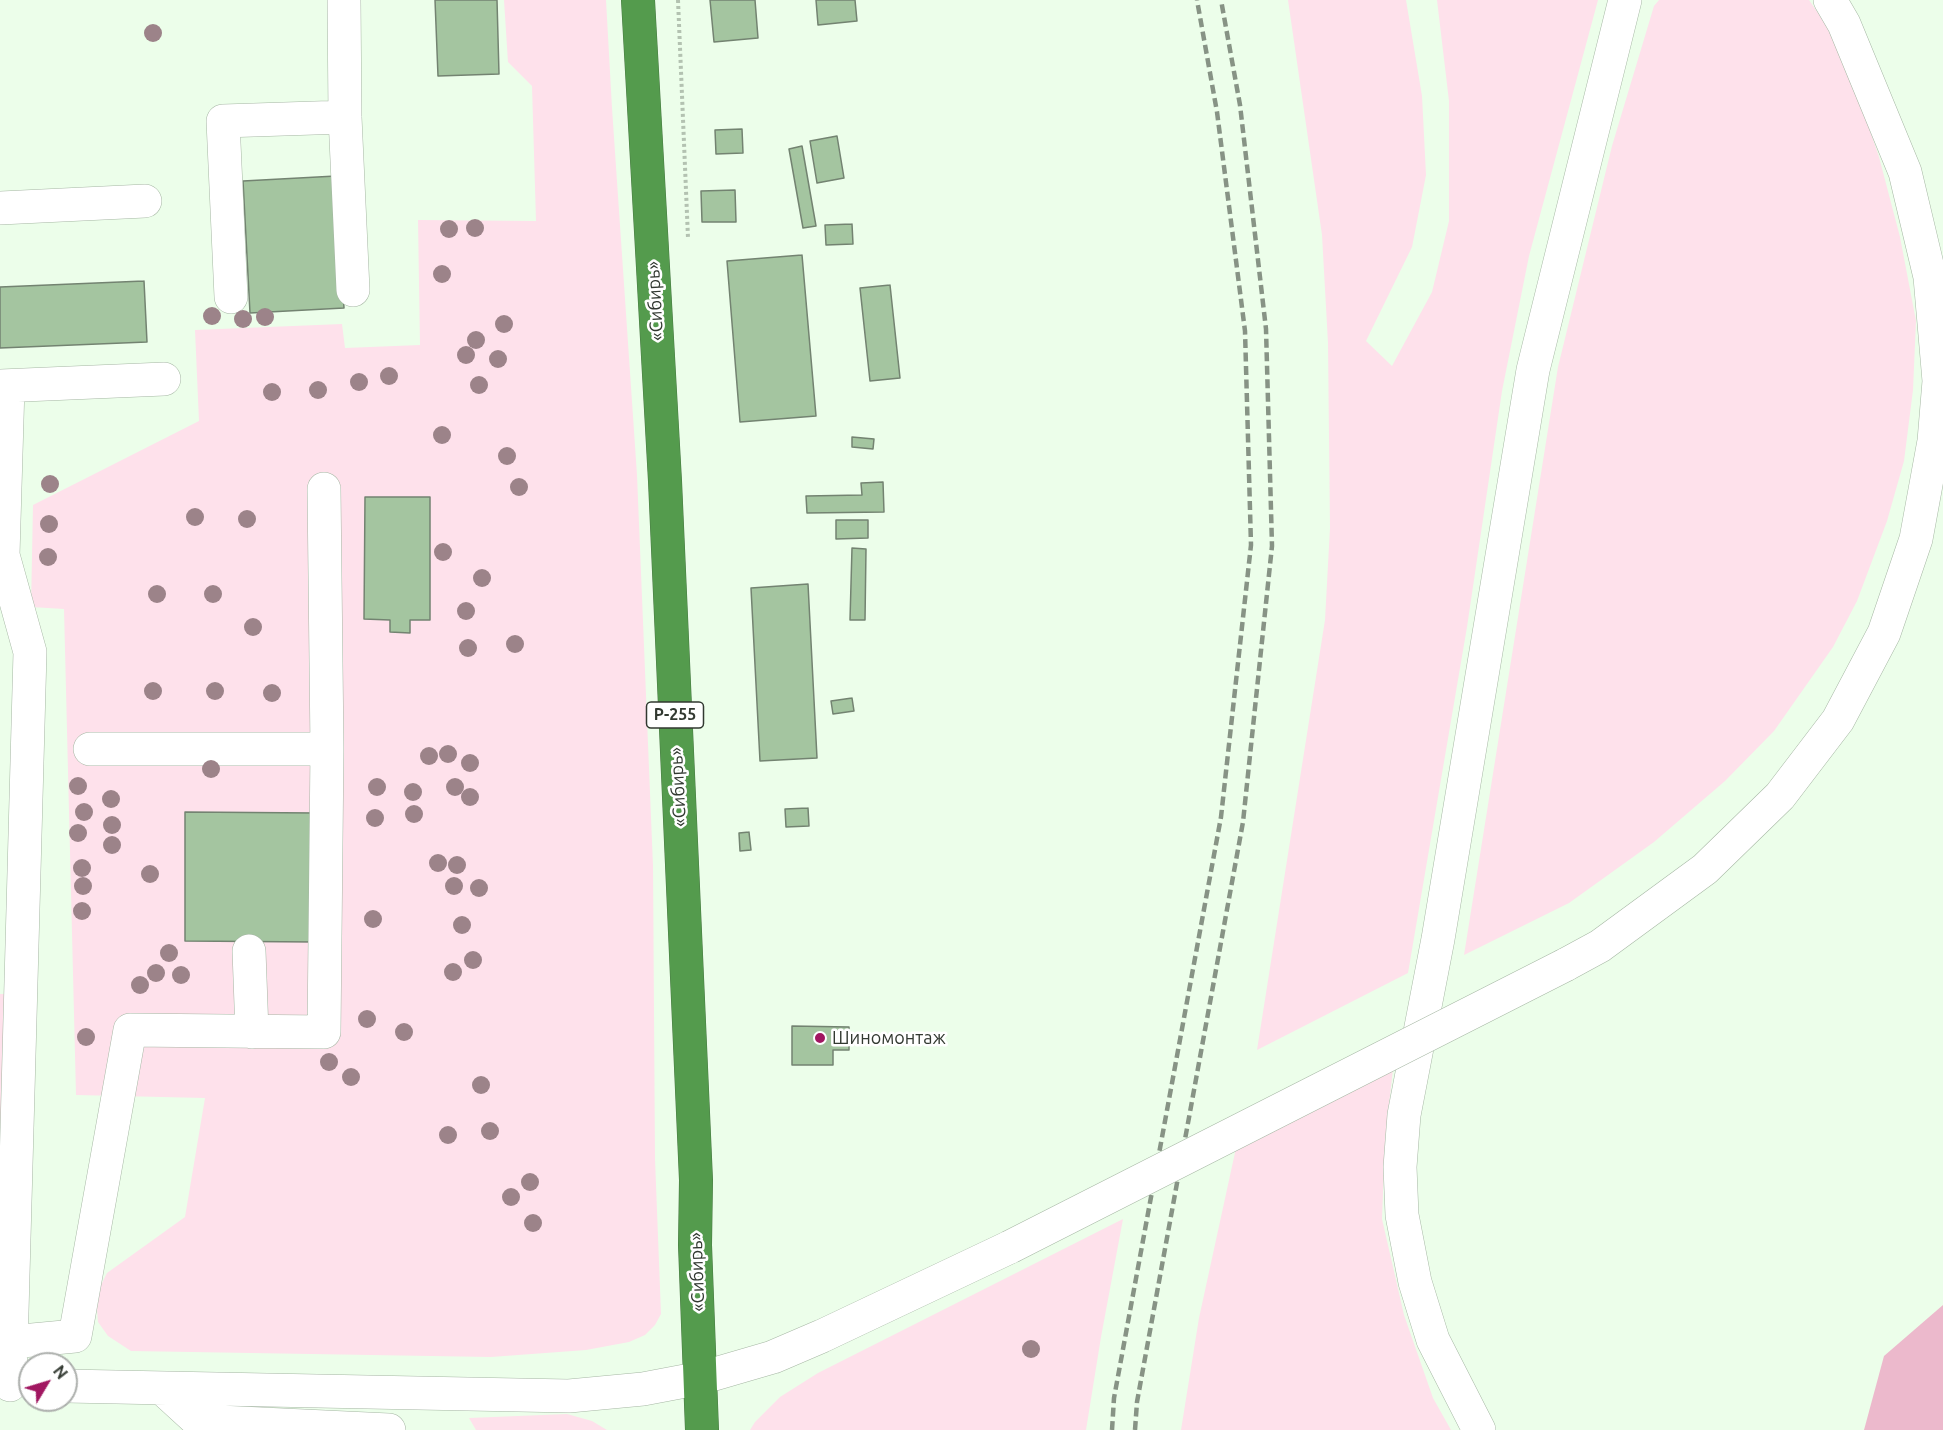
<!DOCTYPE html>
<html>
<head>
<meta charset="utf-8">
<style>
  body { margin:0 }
  #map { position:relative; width:1943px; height:1430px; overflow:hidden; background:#ecfeea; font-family:Ubuntu,sans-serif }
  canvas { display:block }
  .north { position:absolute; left:18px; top:1352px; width:60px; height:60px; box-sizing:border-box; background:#fff; border:2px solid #adb0ad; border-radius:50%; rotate:52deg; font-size:16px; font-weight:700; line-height:24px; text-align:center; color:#323931 }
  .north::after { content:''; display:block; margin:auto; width:21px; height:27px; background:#a11761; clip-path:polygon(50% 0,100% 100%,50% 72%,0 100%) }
</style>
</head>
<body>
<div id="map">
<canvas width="1943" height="1430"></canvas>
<div class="north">N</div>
</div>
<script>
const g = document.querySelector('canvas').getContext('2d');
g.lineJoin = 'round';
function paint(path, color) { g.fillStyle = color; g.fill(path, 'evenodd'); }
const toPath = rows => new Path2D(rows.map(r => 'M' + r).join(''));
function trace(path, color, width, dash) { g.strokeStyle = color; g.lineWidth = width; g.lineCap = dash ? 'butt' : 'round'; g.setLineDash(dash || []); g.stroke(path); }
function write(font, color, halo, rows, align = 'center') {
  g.font = font + ' Ubuntu,sans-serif'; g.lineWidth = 5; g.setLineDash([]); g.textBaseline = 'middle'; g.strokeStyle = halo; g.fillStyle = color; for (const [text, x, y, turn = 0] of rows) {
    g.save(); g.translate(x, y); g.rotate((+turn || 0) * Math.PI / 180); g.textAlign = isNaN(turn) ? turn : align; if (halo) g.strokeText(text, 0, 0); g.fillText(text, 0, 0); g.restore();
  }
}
paint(toPath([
  [504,0,606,0,612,108,637,475,653,866,655,1159,661,1314,655,1325,645,1335,629,1342,586,1350,491,1357,131,1351,108,1336,98,1322,97,1309,100,1287,107,1273,185,1217,205,1098,76,1095,64,609,31,607,33,505,199,421,195,330,342,324,345,348,420,345,418,220,536,221,532,86,508,62],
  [1288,0,1406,0,1422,96,1426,175,1412,247,1366,341,1392,366,1432,292,1449,221,1449,101,1437,0,1598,0,1529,256,1502,391,1467,627,1408,973,1257,1050,1325,620,1330,528,1328,343,1322,235],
  [1659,0,1809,0,1823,20,1850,71,1879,157,1900,237,1916,321,1913,390,1904,461,1887,521,1857,601,1833,647,1774,731,1725,781,1654,842,1569,903,1464,955,1558,367,1612,146,1654,6],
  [0,994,7,994,0,1151],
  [1393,1069,1385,1140,1382,1219,1404,1315,1433,1398,1451,1430,1181,1430,1199,1318,1236,1148],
  [1123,1219,1101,1337,1086,1430,750,1430,755,1422,780,1397,818,1373],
  [567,1414,592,1421,607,1430,476,1430,469,1418]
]), '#fee1eb');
paint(toPath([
  [1943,1305,1943,1430,1864,1430,1884,1356]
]), '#ecb9cc');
const building = toPath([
  [435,0,497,0,499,74,438,76,435,0],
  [710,0,755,0,758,38,714,42,710,0],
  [816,0,855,0,857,21,818,25,816,0],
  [742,129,743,153,716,154,715,130,742,129],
  [837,136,844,178,817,183,810,141,837,136],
  [802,146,816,226,803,228,789,149,802,146],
  [336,176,344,308,250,313,243,181,336,176],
  [735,190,736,222,702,222,701,191,735,190],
  [852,224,853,244,826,245,825,225,852,224],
  [802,255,816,416,740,422,727,261,802,255],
  [144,281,147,342,0,348,0,287,144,281],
  [890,285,900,378,870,381,860,288,890,285],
  [852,437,874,439,873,449,852,447,852,437],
  [883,482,884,512,807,513,806,496,862,495,861,483,883,482],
  [365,497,430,497,430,620,410,620,410,633,390,632,390,620,364,619,365,497],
  [836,520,868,520,868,538,836,539,836,520],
  [852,548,866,549,865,620,850,620,852,548],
  [808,584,817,758,760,761,751,588,808,584],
  [852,698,854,711,833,714,831,701,852,698],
  [808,808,809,826,786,827,785,809,808,808],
  [185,812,316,813,315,942,185,941,185,812],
  [749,832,751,850,740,851,739,833,749,832],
  [792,1026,849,1027,849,1050,833,1050,833,1065,792,1065,792,1026]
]);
paint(building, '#a4c5a0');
trace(building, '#738371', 1.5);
const minor = toPath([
  [344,0,345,117,353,290],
  [0,208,145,201],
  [231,297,223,121,345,117],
  [0,386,164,379],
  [8,386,3,555,30,652,10,1385],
  [324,489,327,749],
  [249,951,252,1032],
  [1565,965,1600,946,1705,869,1780,796,1838,720,1884,633,1916,539,1934,441,1939,381,1930,277,1905,172,1844,24,1830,0],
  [11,1342,75,1336,130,1030,324,1032,327,749,90,749],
  [66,1386,569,1396,643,1389,701,1378,773,1357,822,1336,1010,1247],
  [162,1388,198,1421,389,1430],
  [1479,1430,1433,1340,1415,1282,1402,1215,1400,1167,1404,1115,1438,939,1533,370,1625,0]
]);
const highway = toPath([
  [638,0,665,481,696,1180,695,1245,702,1430]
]);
trace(minor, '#a6b7a4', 34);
trace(highway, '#487943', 34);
trace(toPath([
  [678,0,688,238]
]), '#b3c2b1', 4, [3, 3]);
trace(minor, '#fff', 33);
trace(highway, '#549b4d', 33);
trace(toPath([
  [1112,1430,1114,1398,1221,817,1251,545,1245,331,1217,112,1197,0],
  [1135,1430,1137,1402,1243,822,1272,546,1266,329,1240,105,1221,0]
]), '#879385', 4.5, [9, 4.5]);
const minorBridge = toPath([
  [1010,1247,1565,965]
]);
trace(minorBridge, '#a6b7a4', 34, []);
trace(minorBridge, '#fff', 33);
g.fillStyle = '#9c8389';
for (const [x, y] of [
  [153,33],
  [475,228],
  [449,229],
  [442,274],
  [212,316],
  [265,317],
  [243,319],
  [504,324],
  [476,340],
  [466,355],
  [498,359],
  [389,376],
  [359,382],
  [479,385],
  [318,390],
  [272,392],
  [442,435],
  [507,456],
  [50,484],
  [519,487],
  [195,517],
  [247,519],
  [49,524],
  [443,552],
  [48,557],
  [482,578],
  [157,594],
  [213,594],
  [466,611],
  [253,627],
  [515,644],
  [468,648],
  [153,691],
  [215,691],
  [272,693],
  [448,754],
  [429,756],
  [470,763],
  [211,769],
  [78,786],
  [377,787],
  [455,787],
  [413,792],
  [470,797],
  [111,799],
  [84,812],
  [414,814],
  [375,818],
  [112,825],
  [78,833],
  [112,845],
  [438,863],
  [457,865],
  [82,868],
  [150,874],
  [83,886],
  [454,886],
  [479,888],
  [82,911],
  [373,919],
  [462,925],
  [169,953],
  [473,960],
  [453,972],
  [156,973],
  [181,975],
  [140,985],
  [367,1019],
  [404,1032],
  [86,1037],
  [329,1062],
  [351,1077],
  [481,1085],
  [490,1131],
  [448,1135],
  [530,1182],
  [511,1197],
  [533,1223],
  [1031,1349]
]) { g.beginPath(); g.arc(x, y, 9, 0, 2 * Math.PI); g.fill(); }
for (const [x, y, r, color] of [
  [820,1038,6,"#a11761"]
]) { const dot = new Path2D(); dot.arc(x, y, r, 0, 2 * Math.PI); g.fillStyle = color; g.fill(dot); trace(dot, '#fff', 2); }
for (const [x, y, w] of [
  [675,715,57]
]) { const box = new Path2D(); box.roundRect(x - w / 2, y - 13, w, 26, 4.5); g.fillStyle = '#fff'; g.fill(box); trace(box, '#323931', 1.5); }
write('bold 16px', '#323931', null, [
  ["Р-255",675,715]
]);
write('18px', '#323931', '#fff', [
  ["«Сибирь»",655,301,-93],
  ["«Сибирь»",678,787,-93],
  ["«Сибирь»",697,1272,-92]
]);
write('18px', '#323931', '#fff', [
  ["Шиномонтаж",832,1038]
], 'left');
</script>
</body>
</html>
